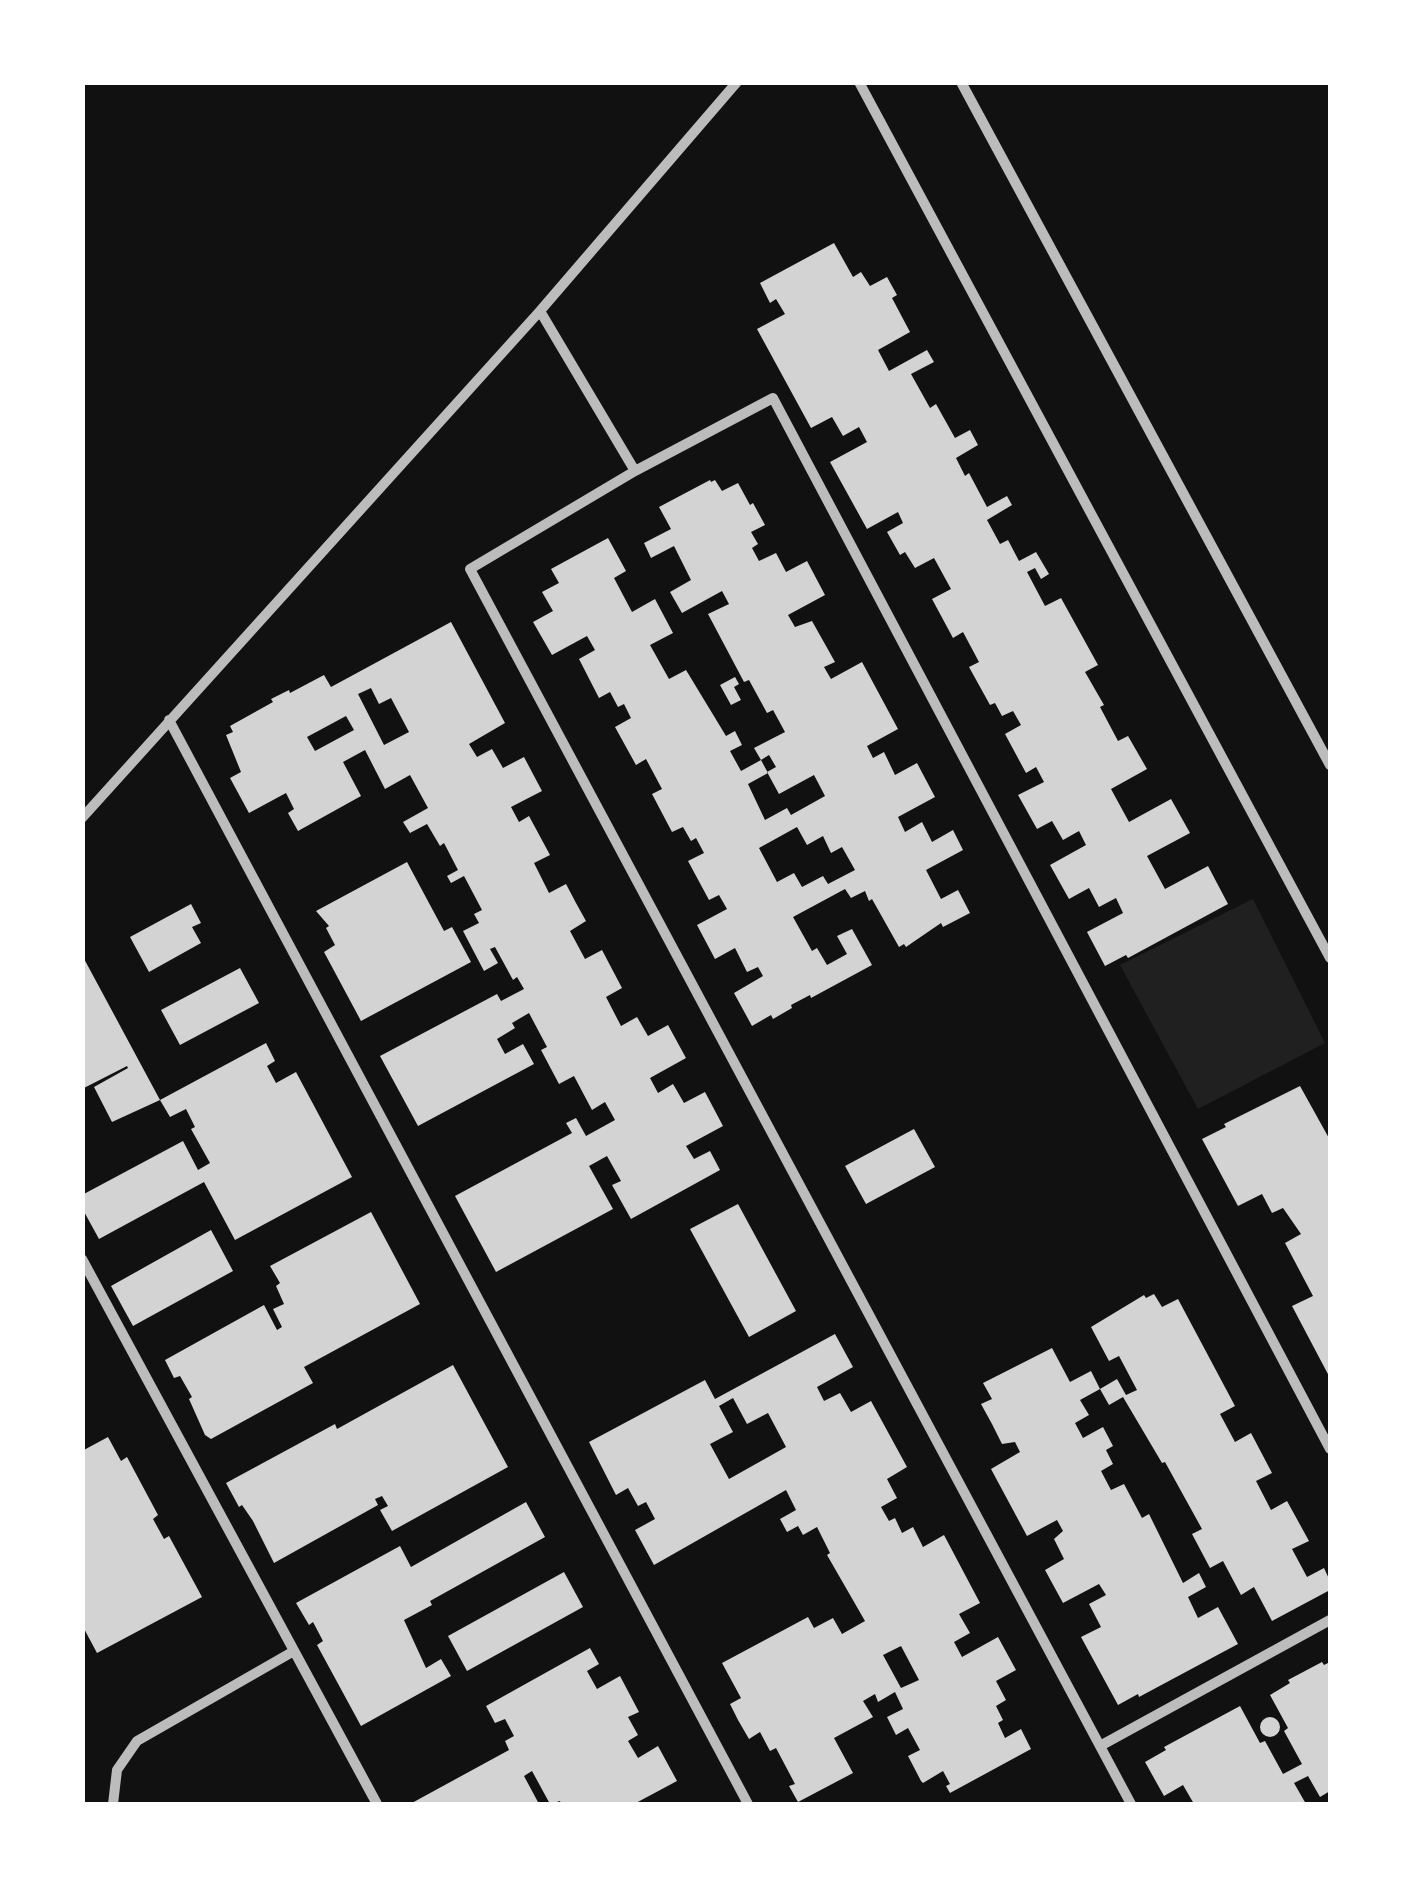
<!DOCTYPE html>
<html>
<head>
<meta charset="utf-8">
<style>
  body { margin:0 }
  #map { position:relative; width:1413px; height:1887px; overflow:hidden; background:#111; font-family:"Archivo Narrow",sans-serif }
  canvas { display:block }
  .frame { position:absolute; inset:0; border:85px solid #fff; pointer-events:none }
</style>
</head>
<body>
<div id="map">
<canvas width="1413" height="1887"></canvas>
<div class="frame"></div>
</div>
<script>
const g = document.querySelector('canvas').getContext('2d');
g.lineJoin = 'round';
function paint(path, color) { g.fillStyle = color; g.fill(path, 'evenodd'); }
const toPath = rows => new Path2D(rows.map(r => 'M' + r).join(''));
function trace(path, color, width, dash) { g.strokeStyle = color; g.lineWidth = width; g.lineCap = dash ? 'butt' : 'round'; g.setLineDash(dash || []); g.stroke(path); }
paint(toPath([
  [1253,899,1325,1043,1198,1109,1120,965]
]), '#202020');
paint(toPath([
  [834,243,853,277,861,272,870,286,887,277,897,295,892,298,910,332,878,350,889,371,927,350,934,362,911,374,930,408,936,404,955,438,970,430,978,445,956,458,965,476,969,473,987,507,1007,496,1012,505,987,520,1000,544,1008,540,1019,561,1036,552,1049,574,1041,579,1035,568,1027,572,1045,606,1061,598,1098,665,1085,672,1104,705,1100,707,1118,741,1128,736,1147,769,1111,789,1129,822,1171,799,1190,833,1147,856,1165,889,1208,866,1228,904,1128,958,1126,955,1105,966,1087,932,1123,913,1116,898,1099,907,1089,888,1069,899,1050,865,1086,845,1079,831,1063,840,1052,821,1037,829,1018,795,1044,782,1036,767,1026,773,1005,734,1021,725,1013,711,1002,716,995,703,990,705,969,667,979,662,963,632,953,638,932,599,951,589,934,558,915,568,905,552,900,555,887,532,903,523,898,512,867,529,830,462,867,442,859,427,843,436,832,417,811,428,757,329,785,314,776,299,770,303,760,283],
  [710,480,711,482,715,480,722,491,738,483,750,505,753,503,765,525,751,532,758,544,752,548,759,561,776,553,786,572,807,561,825,595,788,615,795,627,812,621,835,662,824,667,831,679,862,662,898,729,867,746,873,758,884,752,895,775,917,763,935,797,898,817,905,832,922,822,932,842,953,830,963,850,926,870,941,899,958,890,970,913,943,927,941,923,906,947,904,944,899,947,872,899,869,901,865,891,851,898,845,889,793,917,812,951,817,948,827,965,847,954,837,936,852,929,872,965,811,998,810,995,791,1005,792,1008,773,1019,771,1015,752,1026,734,993,763,976,758,967,747,972,735,948,715,959,697,925,727,909,719,895,709,900,688,861,704,853,696,838,691,841,683,827,672,832,652,794,662,789,646,759,636,765,615,727,631,718,624,704,618,707,610,692,599,698,579,659,595,650,587,636,552,655,533,622,553,611,542,592,559,583,551,569,608,538,626,571,614,578,632,612,655,599,673,633,650,645,669,679,686,670,726,736,735,731,742,745,730,751,741,771,761,760,768,773,748,784,765,820,787,808,791,815,825,796,814,775,779,794,767,772,776,767,769,755,761,760,754,748,785,732,773,710,767,713,749,680,744,682,708,614,729,604,722,591,682,613,670,592,691,580,674,546,651,558,644,543,671,529,659,507],
  [797,827,807,845,823,836,831,853,842,847,855,870,828,884,823,876,802,887,794,873,777,882,759,848],
  [451,622,505,723,469,744,477,757,492,749,503,768,524,757,542,791,511,807,519,822,529,816,550,855,534,863,549,893,566,884,576,903,586,921,570,931,585,959,602,950,622,988,606,997,621,1026,637,1017,648,1036,668,1025,686,1058,650,1078,658,1093,673,1084,684,1103,705,1092,723,1126,686,1146,694,1159,710,1151,720,1170,631,1219,612,1185,621,1181,607,1156,589,1166,613,1209,496,1272,455,1196,572,1133,566,1123,576,1118,586,1136,615,1120,605,1102,592,1110,574,1076,559,1084,541,1050,547,1047,529,1013,512,1023,515,1028,497,1039,505,1054,523,1044,534,1064,418,1126,380,1056,497,994,501,1001,524,989,517,977,513,980,495,947,490,949,498,963,484,971,463,931,479,923,474,914,482,910,464,876,451,883,447,876,458,870,444,843,440,846,427,824,410,833,403,822,428,808,410,775,385,789,365,750,343,762,361,796,298,831,288,813,294,809,286,793,249,813,230,778,241,772,226,735,233,732,230,726,273,702,271,699,289,690,290,693,324,675,331,687],
  [371,688,379,704,391,698,409,732,384,745,358,694],
  [346,716,354,730,315,751,307,737],
  [735,677,739,684,734,687,741,700,731,705,720,685],
  [407,862,444,931,452,927,471,962,361,1021,324,952,335,945,326,928,329,926,316,911],
  [191,904,201,923,192,927,201,943,149,972,130,937],
  [82,955,160,1100,112,1122,94,1087,128,1068,127,1066,82,1089],
  [240,968,259,1003,180,1045,161,1010],
  [266,1043,275,1061,267,1066,276,1083,296,1072,352,1177,235,1240,204,1182,99,1239,82,1208,82,1195,183,1141,198,1170,210,1163,191,1129,195,1127,186,1109,170,1117,160,1100],
  [1300,1086,1330,1140,1330,1378,1292,1306,1313,1296,1285,1243,1301,1234,1283,1208,1272,1213,1262,1194,1238,1206,1202,1139,1226,1127,1224,1124],
  [914,1129,935,1167,866,1204,845,1166],
  [738,1204,796,1311,749,1337,690,1229],
  [371,1212,420,1304,304,1367,313,1383,211,1439,205,1435,189,1399,192,1397,180,1376,174,1378,165,1360,264,1305,277,1330,282,1327,273,1309,284,1304,276,1286,280,1283,270,1266],
  [211,1230,233,1271,133,1326,111,1286],
  [1154,1294,1162,1307,1178,1299,1235,1406,1220,1414,1235,1442,1251,1433,1272,1473,1256,1481,1271,1510,1287,1501,1309,1541,1292,1549,1307,1577,1324,1568,1330,1581,1330,1590,1272,1621,1254,1587,1241,1595,1223,1561,1210,1568,1192,1534,1202,1529,1165,1462,1162,1463,1123,1397,1109,1405,1100,1389,1117,1379,1126,1395,1137,1390,1119,1356,1109,1361,1091,1327,1144,1295,1146,1298],
  [835,1334,853,1367,817,1387,824,1401,840,1393,851,1412,871,1401,907,1467,887,1479,897,1498,881,1507,889,1521,895,1518,902,1533,913,1527,923,1547,944,1535,980,1603,959,1614,970,1633,954,1642,962,1657,998,1637,1016,1670,996,1681,1006,1700,996,1706,1003,1720,998,1723,1005,1738,1021,1729,1031,1749,950,1793,946,1786,950,1784,943,1771,923,1783,921,1781,908,1756,920,1750,908,1728,896,1735,887,1717,903,1709,895,1692,878,1702,875,1694,863,1701,873,1717,834,1738,853,1773,798,1802,789,1786,795,1784,776,1748,770,1751,760,1732,749,1739,738,1720,730,1704,741,1698,722,1663,808,1617,814,1628,833,1618,842,1634,865,1621,827,1555,830,1553,817,1527,803,1535,798,1526,787,1532,780,1519,796,1510,786,1490,654,1565,635,1530,655,1519,646,1502,638,1506,628,1488,616,1495,589,1442,705,1380,715,1399],
  [733,1398,747,1424,768,1413,786,1447,729,1479,710,1444,733,1432,719,1406],
  [901,1646,919,1680,901,1688,883,1655],
  [1052,1348,1070,1382,1091,1371,1100,1389,1080,1400,1089,1415,1075,1423,1083,1438,1103,1427,1113,1446,1106,1450,1113,1464,1101,1471,1111,1490,1124,1484,1142,1518,1149,1514,1183,1583,1199,1573,1206,1587,1188,1597,1198,1618,1218,1607,1238,1644,1139,1697,1138,1694,1118,1705,1081,1637,1101,1627,1089,1604,1106,1595,1099,1584,1063,1603,1045,1570,1064,1559,1054,1539,1063,1531,1057,1520,1027,1536,991,1469,1020,1452,1015,1442,1002,1444,992,1424,981,1404,992,1399,983,1383],
  [453,1365,508,1467,392,1531,380,1510,388,1506,382,1496,375,1499,378,1505,274,1563,253,1521,242,1505,239,1507,226,1483,335,1424,337,1429],
  [108,1437,121,1461,127,1457,158,1515,153,1519,164,1539,169,1536,202,1597,97,1653,82,1625,82,1451],
  [526,1502,545,1537,430,1601,432,1605,404,1620,426,1668,441,1659,451,1676,361,1726,317,1645,323,1641,313,1622,309,1625,296,1603,400,1546,411,1567],
  [564,1572,583,1607,467,1671,448,1636],
  [590,1648,599,1664,587,1671,597,1689,620,1676,639,1712,628,1717,638,1735,628,1741,638,1758,658,1746,677,1781,634,1804,561,1804,560,1801,550,1804,532,1771,524,1776,539,1804,410,1804,509,1750,505,1741,514,1736,505,1719,495,1723,486,1706],
  [1322,1662,1324,1665,1330,1662,1330,1791,1320,1797,1308,1776,1294,1783,1306,1804,1194,1804,1183,1785,1164,1796,1145,1762,1166,1750,1164,1747,1240,1706,1260,1743,1265,1741,1283,1774,1302,1764,1284,1731,1288,1728,1270,1695,1290,1683,1288,1680],
  '1260 1727a10 10 0 1 1 20 0a10 10 0 1 1-20 0Z'
]), '#d3d3d3');
trace(toPath([
  [859,82,1330,958],
  [961,82,1330,765],
  [540,311,635,471,470,569,1131,1804],
  [635,471,773,398,1330,1449],
  [169,720,748,1804],
  [82,818,540,311,737,82],
  [82,1259,377,1804],
  [1100,1746,1330,1620],
  [113,1804,117,1770,137,1741,294,1651]
]), '#bcbcbc', 10);
</script>
</body>
</html>
